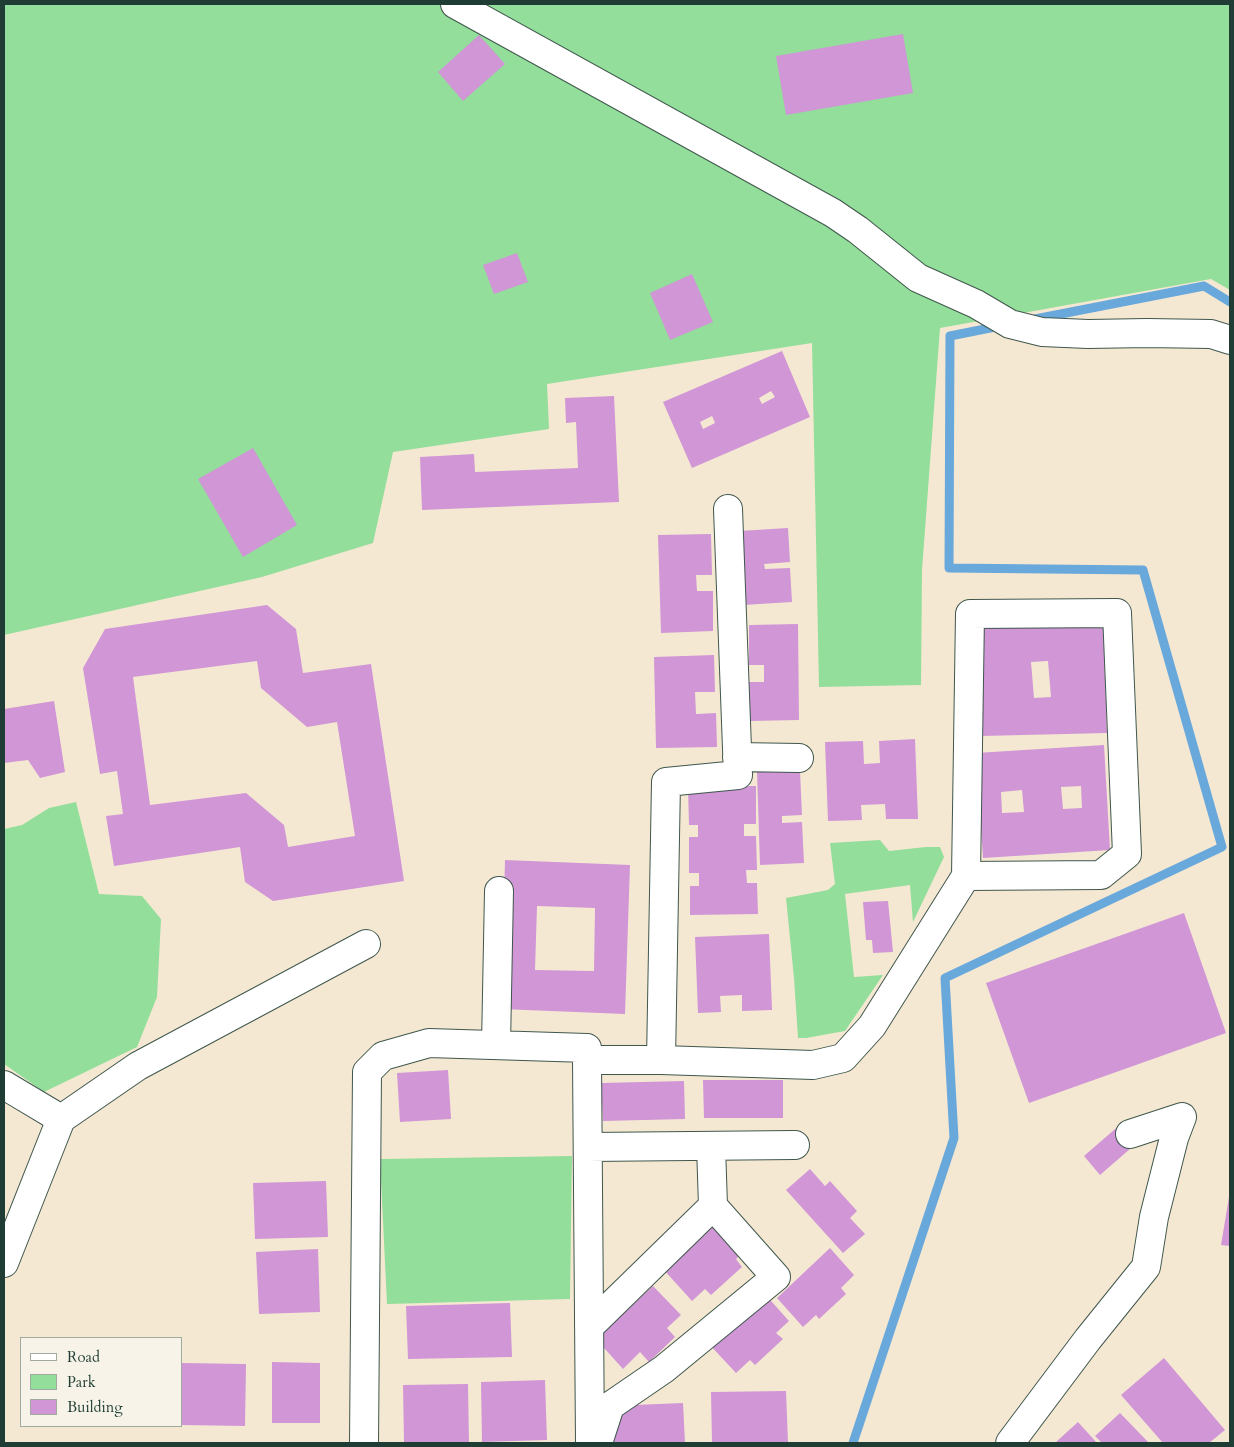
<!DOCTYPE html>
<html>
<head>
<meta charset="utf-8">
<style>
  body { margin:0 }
  #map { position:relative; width:1234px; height:1447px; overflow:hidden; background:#f5e8d3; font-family:Cardo,serif }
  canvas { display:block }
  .frame { position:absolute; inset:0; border:5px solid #1f3d34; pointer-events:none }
  .legend { position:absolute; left:20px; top:1337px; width:162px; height:90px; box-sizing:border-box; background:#f7f3e8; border:1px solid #a1aaa0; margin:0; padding:6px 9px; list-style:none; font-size:15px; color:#1f3d34 }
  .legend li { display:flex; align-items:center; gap:10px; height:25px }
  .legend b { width:25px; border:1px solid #a1aaa0 }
</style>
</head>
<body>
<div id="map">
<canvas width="1234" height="1447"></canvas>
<div class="frame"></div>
<ul class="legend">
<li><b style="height:6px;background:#fff"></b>Road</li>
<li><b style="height:14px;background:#93de9a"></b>Park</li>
<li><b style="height:14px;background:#d096d6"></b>Building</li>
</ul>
</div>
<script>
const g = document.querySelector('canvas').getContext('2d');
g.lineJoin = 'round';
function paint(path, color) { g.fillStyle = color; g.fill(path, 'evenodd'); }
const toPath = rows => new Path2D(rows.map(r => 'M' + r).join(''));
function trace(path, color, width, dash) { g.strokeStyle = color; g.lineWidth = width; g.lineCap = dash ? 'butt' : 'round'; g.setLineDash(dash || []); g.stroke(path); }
paint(toPath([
  [4,4,1230,4,1230,290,1211,279,940,328,922,570,921,685,819,687,812,343,547,384,549,429,393,452,373,543,262,577,4,635],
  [76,802,99,894,142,896,161,919,157,997,137,1047,44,1092,4,1064,4,829,22,825,49,808],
  [880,840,889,851,926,847,940,847,944,857,913,922,910,885,845,894,854,977,883,975,845,1031,806,1038,798,1038,794,978,786,898,828,890,835,884,830,843],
  [572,1156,570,1299,387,1304,380,1159]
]), '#93de9a');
trace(toPath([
  [1030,320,1204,286,1230,302],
  [853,1443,954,1138,945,978,1222,847,1143,570,949,568,950,336,1000,326]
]), '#69a8db', 9);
paint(toPath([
  [903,34,913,93,786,115,776,56],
  [479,35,505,64,463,101,438,72],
  [517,253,528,282,494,294,483,265],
  [692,274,713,322,670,340,650,293],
  [782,351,810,417,692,468,663,402],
  [771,391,775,397,762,404,759,398],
  [712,416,715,423,703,429,700,422],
  [614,396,619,502,422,510,420,457,474,454,475,472,578,468,576,422,566,423,565,398],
  [253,448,297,525,243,557,198,479],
  [788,528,790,562,764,564,765,569,790,568,792,602,743,605,739,531],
  [711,534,712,575,696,575,697,591,713,591,713,631,661,633,658,535],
  [267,605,296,629,303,673,371,664,404,881,273,901,245,882,240,847,114,866,106,816,123,814,117,771,100,774,83,668,105,629],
  [257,661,261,688,307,727,337,722,355,836,288,847,284,825,246,793,150,805,133,677],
  [1103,621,1107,733,981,736,977,625],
  [1048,661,1051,697,1034,698,1031,662],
  [798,624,799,720,750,721,749,682,764,682,764,665,749,665,749,625],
  [714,655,715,692,695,692,696,714,716,713,717,747,656,748,654,657],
  [54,701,65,772,40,778,28,760,4,763,4,709],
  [915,739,918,819,886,819,885,804,861,805,862,820,828,821,825,742,863,741,864,764,880,763,879,741],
  [1104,745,1110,850,983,858,976,753],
  [1081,786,1082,808,1063,809,1061,787],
  [1022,790,1024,812,1002,813,1001,792],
  [800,771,802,815,782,816,782,823,802,822,804,863,760,865,757,772],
  [756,786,756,824,744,824,744,836,756,836,757,870,746,870,747,883,757,883,758,914,690,915,690,886,699,886,699,873,689,873,689,837,698,837,698,825,689,825,688,787],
  [505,860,630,865,625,1014,501,1009],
  [537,906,595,908,594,971,535,970],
  [888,901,893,952,873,953,872,940,866,940,863,902],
  [1184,913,1226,1033,1029,1103,986,983],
  [769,934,772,1010,742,1011,742,995,720,996,721,1012,698,1013,695,937],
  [448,1070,451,1119,400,1122,397,1073],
  [703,1080,783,1080,783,1118,704,1118],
  [684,1081,685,1119,603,1121,601,1083],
  [1122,1123,1138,1142,1100,1175,1084,1156],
  [810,1169,825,1186,830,1181,857,1211,850,1218,865,1234,843,1253,786,1190],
  [326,1181,328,1237,255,1239,253,1183],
  [1229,1197,1230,1198,1230,1246,1221,1245],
  [722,1213,751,1245,736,1259,742,1267,711,1295,705,1289,692,1301,663,1269],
  [830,1248,854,1275,841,1288,846,1294,819,1319,816,1315,803,1327,777,1298],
  [318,1249,320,1312,259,1314,256,1252],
  [653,1286,681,1315,667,1328,675,1337,649,1362,640,1352,623,1369,596,1339],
  [763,1292,789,1321,776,1333,783,1339,755,1365,750,1360,736,1373,708,1343],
  [510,1303,512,1357,408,1359,406,1306],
  [1164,1358,1225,1430,1209,1443,1163,1443,1121,1395],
  [272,1362,320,1363,320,1423,272,1423],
  [181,1363,246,1364,245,1426,181,1425],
  [545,1380,547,1440,482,1442,481,1382],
  [468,1384,469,1443,404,1443,403,1385],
  [786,1391,788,1443,712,1443,711,1392],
  [683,1403,685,1443,613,1443,610,1406],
  [1120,1413,1149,1443,1102,1443,1095,1436],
  [1078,1422,1097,1443,1057,1443,1056,1442]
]), '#d096d6');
const minor = toPath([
  [455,4,833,213,858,230,918,278,976,304,1010,324,1042,332,1088,334,1147,333,1211,334,1230,340],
  [737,757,799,758],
  [496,1045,499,891],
  [587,1060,590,1443],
  [661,1060,813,1065,843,1058,872,1026,966,876,1101,875,1127,854,1117,613,970,614,966,876],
  [4,1085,61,1119],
  [711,1146,713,1206],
  [588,1147,795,1145],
  [4,1263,61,1119,138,1066,366,944],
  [589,1327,713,1206,776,1277,664,1369,610,1406,598,1443],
  [364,1443,367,1072,383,1056,429,1043,587,1048,587,1060,661,1060,666,782,738,775,728,509],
  [1010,1443,1088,1339,1146,1267,1154,1217,1174,1138,1182,1117,1130,1134]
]);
trace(minor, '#3f574c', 30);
trace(minor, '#fff', 28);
</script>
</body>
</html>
